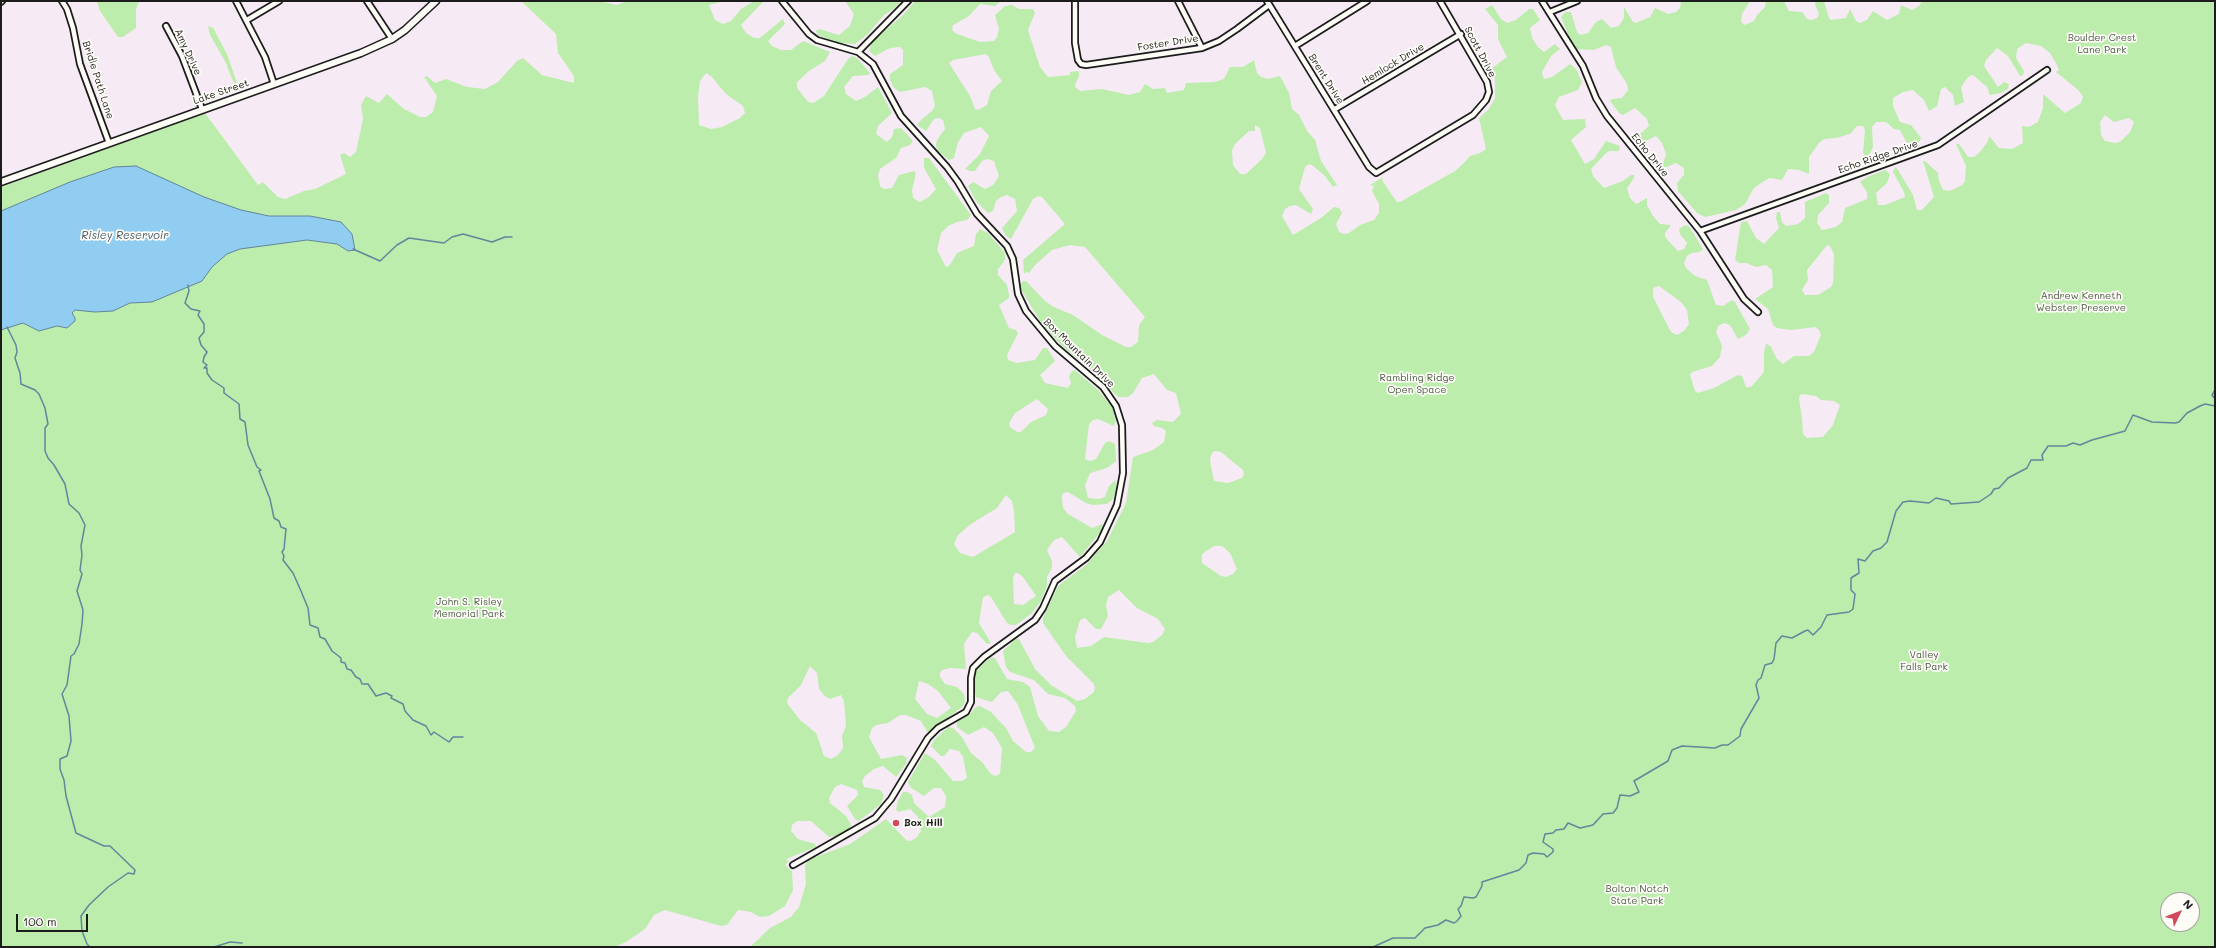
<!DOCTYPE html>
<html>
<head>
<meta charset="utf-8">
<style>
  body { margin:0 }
  #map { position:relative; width:2216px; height:948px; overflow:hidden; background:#f6ebf5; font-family:Mali,sans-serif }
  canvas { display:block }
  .frame { position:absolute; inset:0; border:2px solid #1c1c1c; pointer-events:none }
  .north { position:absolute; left:2160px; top:892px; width:40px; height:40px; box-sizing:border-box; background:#fdfcf7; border:1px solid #a3a29f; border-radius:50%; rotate:47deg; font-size:11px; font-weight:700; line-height:16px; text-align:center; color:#1c1c1c }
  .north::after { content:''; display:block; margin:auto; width:14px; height:18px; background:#d1495b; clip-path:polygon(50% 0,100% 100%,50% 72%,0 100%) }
  .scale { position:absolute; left:16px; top:914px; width:72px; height:18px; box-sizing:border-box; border:2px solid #1c1c1c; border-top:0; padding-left:5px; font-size:12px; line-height:14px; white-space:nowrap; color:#1c1c1c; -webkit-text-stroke:3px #fdfcf7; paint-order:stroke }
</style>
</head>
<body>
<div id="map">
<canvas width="2216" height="948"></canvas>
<div class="frame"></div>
<div class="north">N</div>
<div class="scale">100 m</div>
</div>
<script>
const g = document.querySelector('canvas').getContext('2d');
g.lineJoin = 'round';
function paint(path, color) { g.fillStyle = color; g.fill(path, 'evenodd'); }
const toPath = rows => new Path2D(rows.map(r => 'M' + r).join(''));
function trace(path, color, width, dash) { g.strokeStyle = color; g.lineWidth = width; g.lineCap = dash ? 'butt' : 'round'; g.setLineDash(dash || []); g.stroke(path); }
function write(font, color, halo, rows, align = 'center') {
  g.font = font + ' Mali,sans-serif'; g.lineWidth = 3.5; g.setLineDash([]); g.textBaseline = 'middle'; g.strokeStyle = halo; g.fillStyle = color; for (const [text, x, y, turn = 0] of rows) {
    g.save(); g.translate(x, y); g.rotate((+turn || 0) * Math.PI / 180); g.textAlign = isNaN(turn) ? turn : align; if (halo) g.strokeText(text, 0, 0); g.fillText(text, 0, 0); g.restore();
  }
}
paint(toPath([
  [97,1,139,1,136,9,136,28,123,37,118,37,100,11],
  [521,1,598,1,617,5,627,1,725,1,709,5,715,20,723,24,731,21,741,9,754,1,764,1,741,25,746,33,754,38,760,38,783,19,785,24,768,41,772,46,781,50,791,50,803,41,830,52,825,61,809,71,797,82,797,88,808,102,813,103,824,96,848,59,852,56,857,58,870,73,868,75,853,76,844,87,846,94,856,101,865,97,878,87,892,113,878,126,876,134,887,142,892,137,894,129,901,128,913,141,910,145,901,148,896,158,880,169,878,175,880,186,884,189,892,188,899,175,914,171,916,173,912,190,913,198,920,202,929,197,936,189,924,168,924,158,929,158,971,215,967,220,957,222,948,226,941,233,937,250,946,267,950,265,957,253,974,246,976,234,980,229,988,233,1005,253,1005,260,998,269,998,275,1007,285,1009,295,1009,298,999,305,1009,328,1016,330,1018,333,1007,355,1008,360,1017,363,1035,360,1043,348,1047,348,1055,361,1040,375,1045,383,1068,388,1071,383,1069,376,1073,370,1076,371,1098,390,1112,407,1116,420,1114,426,1098,419,1093,420,1089,424,1085,459,1090,461,1096,459,1105,443,1109,441,1115,444,1116,461,1107,468,1090,473,1085,485,1088,498,1099,499,1105,497,1109,486,1115,480,1117,486,1113,499,1107,504,1093,505,1086,503,1068,492,1063,493,1062,497,1063,508,1068,514,1092,528,1103,524,1102,530,1080,557,1062,537,1054,540,1047,550,1052,561,1052,568,1047,577,1047,586,1041,601,1032,613,1016,625,1011,625,1007,623,991,597,988,595,983,597,979,623,991,643,987,644,977,633,972,632,964,644,966,669,950,668,942,670,940,673,940,677,945,684,957,687,964,694,965,701,963,706,928,733,921,721,906,715,900,715,888,723,876,725,872,728,869,737,881,759,902,755,907,758,906,764,896,777,883,766,874,769,865,776,862,781,864,787,880,790,884,795,881,804,859,821,855,819,847,806,858,795,857,790,841,784,835,787,829,798,830,803,846,816,851,825,848,830,836,836,829,837,811,821,797,821,792,825,791,831,798,839,815,844,816,847,786,859,789,861,785,865,792,871,793,890,785,906,769,916,760,917,751,912,738,910,727,925,721,926,665,910,654,915,645,929,626,942,614,947,1,947,1,187,205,113,258,185,263,182,278,197,285,199,304,191,315,189,346,174,340,155,344,153,350,157,356,152,363,119,361,105,366,96,379,103,387,94,404,109,420,117,426,117,433,112,437,96,424,77,427,76,435,83,446,79,467,87,485,89,498,82,517,61,523,58,542,75,574,83,574,76,558,53,556,34],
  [706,73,711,76,726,94,743,106,745,113,740,118,722,127,711,129,699,125,698,97,700,81],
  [1037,399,1048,409,1046,415,1031,422,1021,432,1017,432,1010,427,1009,423,1015,413],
  [1006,495,1012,501,1014,511,1015,532,973,557,960,553,954,544,958,535,971,524,997,508],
  [1015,573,1018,573,1023,577,1036,596,1023,605,1014,604,1013,578],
  [810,666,817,673,819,689,825,696,830,699,841,695,844,701,846,726,842,736,843,748,838,755,831,759,824,756,816,733,800,720,787,703,788,698,801,685],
  [919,681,928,684,938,691,951,708,937,718,927,714,915,699],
  [845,1,901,1,894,9,884,15,868,34,855,44,839,43,818,35,816,31,819,29,839,35,850,26,854,14],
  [915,1,1001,1,995,6,980,4,969,16,953,25,952,30,957,34,980,42,994,41,997,37,999,29,995,15,1005,6,1012,5,1019,9,1033,9,1035,13,1028,30,1040,67,1048,77,1070,75,1070,72,1079,71,1079,77,1076,82,1075,87,1080,91,1102,89,1129,95,1140,92,1145,84,1153,89,1165,88,1167,93,1184,90,1186,83,1214,82,1224,79,1230,67,1243,67,1254,60,1257,73,1261,77,1268,79,1280,76,1289,93,1292,109,1299,115,1307,131,1315,140,1321,161,1337,185,1333,187,1325,176,1312,165,1309,164,1305,167,1299,189,1313,209,1311,214,1296,205,1290,206,1285,209,1282,216,1293,235,1321,218,1334,207,1339,208,1342,213,1336,224,1339,232,1344,234,1349,233,1360,225,1374,220,1379,213,1379,204,1372,191,1374,186,1370,185,1383,177,1382,180,1392,195,1397,202,1400,202,1455,171,1463,164,1470,156,1480,153,1486,149,1479,118,1489,109,1495,98,1495,79,1491,69,1507,57,1498,39,1498,25,1485,9,1492,5,1501,19,1507,23,1516,20,1529,9,1533,9,1540,20,1530,28,1532,38,1538,47,1544,52,1555,44,1560,49,1551,56,1542,72,1543,77,1545,79,1552,77,1570,64,1576,69,1582,82,1578,90,1559,97,1555,105,1563,120,1585,119,1586,127,1571,140,1585,164,1594,159,1606,141,1620,146,1619,151,1609,151,1605,154,1591,169,1593,176,1604,188,1623,181,1631,175,1634,175,1634,178,1627,188,1630,198,1636,204,1647,198,1647,205,1653,216,1660,224,1671,225,1665,233,1665,237,1678,251,1684,249,1687,243,1680,234,1679,229,1685,225,1689,226,1703,249,1700,252,1692,253,1687,256,1684,263,1686,268,1695,276,1707,280,1716,305,1723,306,1732,300,1735,302,1750,329,1746,335,1738,339,1730,325,1724,323,1718,326,1716,332,1722,346,1720,357,1712,366,1692,372,1690,375,1695,391,1698,393,1714,388,1738,375,1742,376,1746,387,1751,387,1764,372,1764,353,1766,343,1771,347,1777,359,1783,364,1794,356,1809,356,1814,352,1821,335,1819,330,1815,327,1791,330,1777,328,1773,325,1768,309,1755,299,1773,287,1772,270,1766,265,1756,267,1746,263,1739,263,1735,260,1741,222,1747,221,1756,238,1764,244,1779,228,1776,218,1777,212,1780,212,1782,222,1786,226,1798,224,1805,218,1805,202,1826,193,1829,195,1829,203,1818,215,1817,223,1822,230,1836,227,1842,222,1845,208,1867,199,1867,192,1860,182,1867,177,1885,170,1890,174,1887,183,1876,193,1878,205,1885,205,1905,197,1904,192,1893,172,1895,167,1898,170,1913,195,1917,210,1922,210,1934,197,1923,161,1925,161,1938,173,1939,181,1943,190,1950,191,1962,185,1965,181,1966,166,1956,144,1959,144,1968,157,1974,157,1980,152,1988,141,1989,136,1999,148,2012,149,2023,143,2022,126,2029,127,2038,122,2043,108,2043,94,2065,113,2081,103,2083,96,2077,89,2056,72,2059,70,2056,63,2050,53,2041,46,2026,43,2017,49,2016,58,2024,71,2023,75,2020,76,2008,56,1997,48,1986,60,1984,66,1998,87,2004,82,2009,84,2008,89,2001,93,1990,95,1987,87,1973,75,1968,77,1961,87,1964,102,1955,106,1953,95,1945,87,1941,89,1937,106,1929,111,1924,100,1913,90,1903,92,1893,98,1893,106,1900,122,1911,125,1921,138,1919,142,1907,143,1900,130,1894,129,1886,122,1876,122,1872,127,1873,147,1869,156,1866,157,1863,153,1865,130,1863,126,1857,126,1850,134,1836,138,1824,139,1819,143,1809,157,1809,174,1799,170,1788,169,1782,180,1770,178,1764,181,1754,188,1745,204,1736,210,1705,217,1697,213,1678,191,1677,183,1684,175,1684,168,1676,163,1667,167,1662,167,1666,154,1662,143,1656,136,1644,142,1639,138,1639,135,1649,126,1647,119,1635,108,1623,115,1620,114,1610,101,1612,99,1622,98,1628,90,1627,84,1616,67,1611,47,1606,45,1594,50,1574,49,1561,17,1565,12,1571,12,1577,32,1580,35,1588,33,1596,22,1602,19,1611,28,1619,26,1624,18,1624,7,1633,22,1636,23,1650,17,1655,8,1668,14,1676,12,1680,8,1681,1,1750,1,1742,14,1741,21,1744,25,1754,21,1757,15,1765,7,1766,1,1784,1,1789,11,1802,12,1807,19,1812,20,1817,18,1819,14,1815,4,1816,1,1824,1,1829,18,1831,20,1846,18,1850,9,1856,21,1860,23,1867,20,1873,11,1887,20,1899,14,1901,5,1912,10,1919,6,1922,1,2215,1,2215,947,750,947,770,928,791,917,799,907,806,884,805,866,808,860,850,844,886,819,906,840,910,841,916,838,921,831,918,817,910,809,898,812,896,809,898,801,903,792,907,792,912,795,914,803,929,817,945,807,946,796,941,788,934,788,924,796,910,787,908,782,925,753,935,760,953,781,962,781,967,778,963,757,959,751,950,749,944,756,941,756,931,746,934,740,948,727,953,728,962,737,971,753,983,763,990,773,995,776,1000,774,1002,748,993,733,984,727,968,735,957,727,957,722,969,715,976,707,980,706,991,712,1006,728,1013,741,1026,752,1031,752,1035,748,1018,705,1008,691,1001,692,992,702,976,697,973,685,974,677,977,670,985,662,992,657,995,658,1007,679,1023,682,1030,687,1038,716,1049,731,1059,732,1066,727,1076,711,1075,706,1065,698,1048,694,1034,680,1010,672,1006,667,1003,651,1016,639,1019,639,1035,669,1051,685,1077,701,1085,699,1094,692,1095,687,1093,683,1066,656,1043,623,1043,618,1058,586,1086,565,1107,541,1126,503,1133,457,1153,450,1164,442,1166,431,1162,428,1154,426,1152,423,1157,420,1173,422,1181,414,1176,393,1167,390,1154,374,1142,378,1133,393,1128,397,1118,397,1093,371,1062,346,1042,324,1022,291,1021,284,1023,281,1026,281,1045,301,1054,307,1073,315,1102,335,1126,347,1131,347,1138,342,1139,325,1145,317,1085,247,1070,245,1052,250,1035,265,1029,273,1026,272,1024,274,1023,260,1065,224,1042,197,1038,196,1033,199,1011,239,1006,236,1002,228,1017,211,1015,199,1007,195,1001,197,996,201,993,211,988,213,976,201,968,186,973,182,985,189,993,185,999,176,994,161,987,159,982,161,975,171,970,171,965,169,980,154,989,136,981,127,964,133,958,142,954,158,949,160,937,150,936,145,937,140,945,129,943,120,939,118,934,119,926,131,917,125,921,120,932,111,935,106,932,91,925,87,900,92,894,88,890,80,890,74,903,65,903,50,900,47,890,48,875,56,869,51,872,42,903,15],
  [986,54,989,57,994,70,1002,81,991,91,987,105,978,110,975,109,970,96,949,63,953,60],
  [2105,115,2114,122,2129,118,2134,122,2130,132,2120,142,2115,143,2105,141,2101,135,2100,122],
  [1255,125,1260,128,1266,153,1262,159,1246,174,1240,174,1233,165,1232,150,1235,144,1249,131,1255,131],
  [1827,245,1830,246,1834,254,1833,283,1831,287,1818,295,1805,295,1802,290,1808,280,1807,270],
  [1659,286,1681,302,1687,310,1689,324,1685,330,1677,335,1671,332,1653,297,1653,288],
  [1801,394,1816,396,1821,400,1834,401,1840,405,1833,425,1823,437,1807,438,1803,434,1802,419,1799,398],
  [1214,451,1221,452,1243,470,1244,474,1242,478,1228,483,1214,481,1210,461,1211,455],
  [1214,546,1222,546,1230,553,1237,569,1233,574,1226,577,1221,576,1202,563,1202,554],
  [1119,590,1137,608,1158,619,1165,629,1162,635,1153,642,1148,643,1104,637,1091,646,1077,648,1075,637,1080,620,1085,618,1096,629,1101,629,1108,616,1106,605,1108,597],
  [2168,900,2192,900,2192,924,2168,924],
  [208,26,213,28,227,54,237,83,236,85,232,79,226,63,210,35]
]), '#bcedac');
const water = toPath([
  [136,166,204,197,241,210,269,216,310,216,341,222,352,234,355,250,348,251,337,244,307,240,240,249,227,254,212,267,202,281,152,302,130,303,113,311,95,312,75,310,72,313,75,318,75,321,67,328,57,326,39,331,23,323,1,330,1,211,70,182,114,167,136,166]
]);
paint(water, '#90cdf0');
trace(water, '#62869b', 1);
trace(toPath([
  [353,249,380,261,397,245,409,238,444,243,452,237,463,234,492,242,505,237,512,237],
  [188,285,189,291,185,303,191,309,200,311,198,315,204,324,204,332,199,338,201,345,207,352,204,357,203,362,207,365,204,368,207,368,207,373,212,380,224,388,224,393,239,404,240,419,245,422,248,445,257,467,261,470,259,471,270,499,274,518,279,521,281,527,286,529,284,549,282,552,284,556,283,560,293,573,301,591,308,608,310,625,318,628,320,637,325,639,332,651,341,658,341,662,345,663,347,669,351,670,356,677,360,679,362,684,368,684,376,696,386,693,392,696,391,698,403,704,405,711,413,720,426,726,431,735,434,732,449,742,453,737,463,737],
  [7,327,16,345,17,352,15,358,20,373,21,384,35,390,39,394,45,408,48,424,45,428,45,451,48,458,54,465,65,484,69,504,79,513,85,525,81,546,82,555,80,570,82,574,77,591,83,610,82,624,79,644,74,654,71,656,67,685,62,694,69,716,71,741,67,756,60,759,60,769,64,780,66,796,76,833,104,846,110,846,135,870,134,874,128,873,108,887,89,905,81,916,82,931,87,944,90,947],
  [2215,390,2212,395,2215,399],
  [214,947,230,942,242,943],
  [1373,947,1393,938,1415,938,1425,928,1438,925,1446,920,1454,923,1457,921,1461,916,1458,909,1461,906,1464,897,1473,898,1476,897,1482,886,1482,882,1519,870,1526,863,1528,855,1533,853,1544,854,1547,857,1553,852,1553,849,1543,842,1545,834,1553,833,1556,830,1564,829,1568,823,1580,828,1593,825,1603,814,1613,813,1617,808,1620,795,1630,796,1639,792,1634,781,1668,761,1672,750,1682,746,1715,748,1722,745,1728,745,1740,736,1741,729,1759,698,1756,685,1758,680,1761,678,1765,665,1772,663,1774,659,1776,643,1782,636,1792,638,1805,631,1808,630,1813,635,1821,627,1827,615,1849,612,1853,609,1855,594,1851,590,1851,578,1859,573,1858,559,1865,561,1873,551,1881,548,1887,542,1896,511,1903,502,1910,501,1929,503,1936,498,1949,501,1951,504,1979,502,1991,494,1994,489,1999,488,2008,478,2027,468,2031,460,2043,460,2042,455,2048,446,2066,446,2073,443,2080,445,2092,440,2125,431,2133,415,2152,422,2175,423,2179,422,2187,413,2200,406,2205,404,2215,406]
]), '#62869b', 1.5);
const minor = toPath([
  [62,1,67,9,73,28,80,64,109,143],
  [236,1,265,57,274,84],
  [367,1,392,39],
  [782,1,809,34,817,40,858,52,873,64,901,116,947,167,958,182,977,214,1007,246,1013,259,1018,294,1026,311,1055,346,1103,387,1116,406,1122,425,1123,473,1117,505,1100,542,1086,558,1055,581,1043,608,1035,620,984,657,973,668,971,678,971,702,966,712,938,728,928,738,891,799,875,818,793,865],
  [1075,1,1075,43,1078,60,1081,64,1086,65,1202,48,1219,41,1237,29,1269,5],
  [1178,1,1202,48],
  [1267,1,1369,167,1376,173,1473,115,1486,100,1489,92,1487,82,1440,1],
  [1542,1,1583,66,1596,98,1607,116,1700,231,1744,299,1758,312],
  [1,2,2,1],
  [1550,12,1577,1],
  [247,20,279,1],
  [166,26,182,56,202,109],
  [1295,46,1367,1],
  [858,52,908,1],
  [1335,109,1461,34],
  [1700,231,1938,145,2047,70]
]);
const major = toPath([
  [1,182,361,53,392,39,405,30,436,1]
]);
trace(minor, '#1c1c1c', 8);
trace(major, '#1c1c1c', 9);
trace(minor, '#fdfcf7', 4.5);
trace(major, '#fdfcf7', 6);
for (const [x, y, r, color] of [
  [896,823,4,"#d1495b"]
]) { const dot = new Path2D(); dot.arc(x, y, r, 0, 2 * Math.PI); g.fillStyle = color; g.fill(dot); trace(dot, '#fdfcf7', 1.5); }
write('10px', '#4c5b47', '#fdfcf7', [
  ["Boulder Crest",2102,38],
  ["Lane Park",2102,50],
  ["Andrew Kenneth",2081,296],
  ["Webster Preserve",2081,308],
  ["Rambling Ridge",1417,378],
  ["Open Space",1417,390],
  ["John S. Risley",469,602],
  ["Memorial Park",469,614],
  ["Valley",1924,655],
  ["Falls Park",1924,667],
  ["Bolton Notch",1637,889],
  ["State Park",1637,901]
]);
write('10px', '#1c1c1c', '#fdfcf7', [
  ["Foster Drive",1168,43,-9],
  ["Amy Drive",188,52,65],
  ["Scott Drive",1480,52,62],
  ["Hemlock Drive",1393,64,-31],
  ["Brent Drive",1326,79,58],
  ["Bridle Path Lane",98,80,72],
  ["Lake Street",221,92,-19],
  ["Echo Drive",1650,155,51],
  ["Echo Ridge Drive",1878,157,-19],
  ["Box Mountain Drive",1079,353,44]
]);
write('bold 10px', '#1c1c1c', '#fdfcf7', [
  ["Box Hill",904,823]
], 'left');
write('italic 11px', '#455a66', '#fdfcf7', [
  ["Risley Reservoir",125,236]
]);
</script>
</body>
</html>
